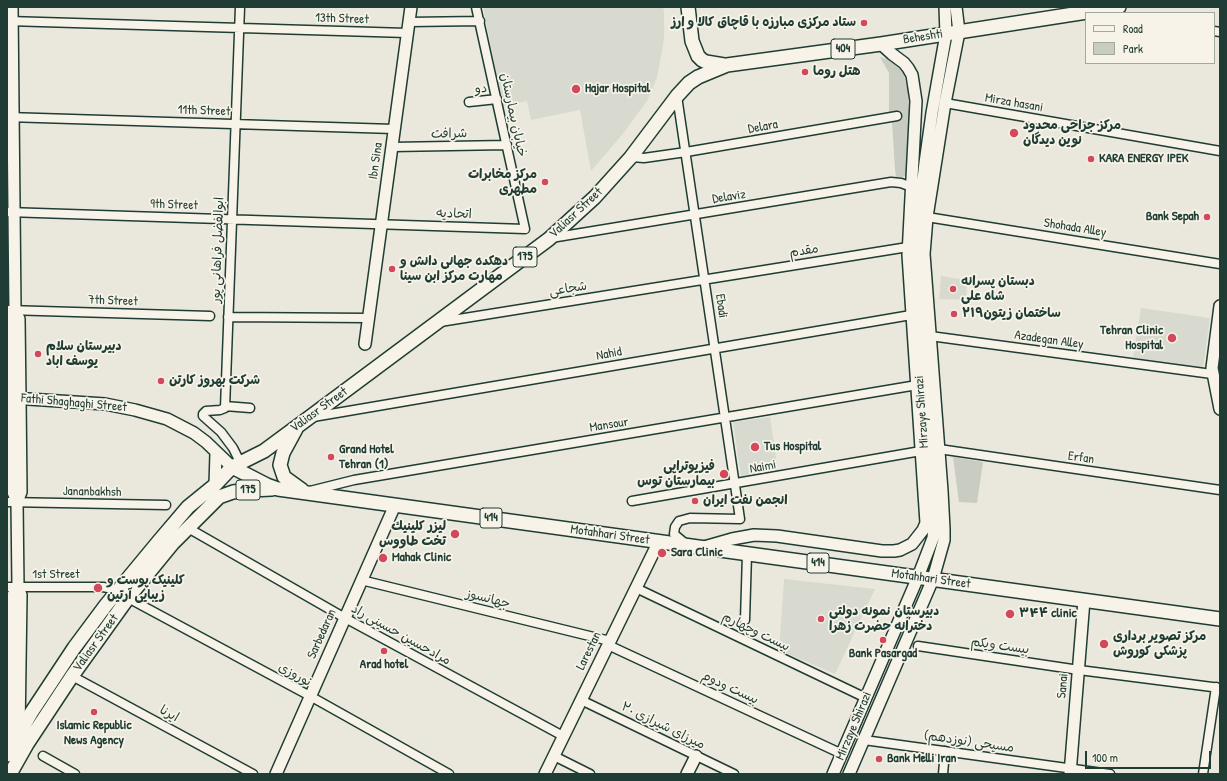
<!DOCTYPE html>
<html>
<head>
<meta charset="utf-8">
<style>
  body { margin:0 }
  #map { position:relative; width:1227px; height:781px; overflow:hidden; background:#eae8dd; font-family:"Patrick Hand",sans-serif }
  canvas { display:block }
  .frame { position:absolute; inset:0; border:8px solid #1f3d34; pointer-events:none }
  .legend { position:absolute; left:1085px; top:12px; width:130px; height:52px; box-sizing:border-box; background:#f7f3e8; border:1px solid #a1aaa0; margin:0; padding:5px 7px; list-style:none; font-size:12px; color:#1f3d34 }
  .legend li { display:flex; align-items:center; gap:8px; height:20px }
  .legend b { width:20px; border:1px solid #a1aaa0 }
  .scale { position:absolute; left:1085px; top:751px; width:126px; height:18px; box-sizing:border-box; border:2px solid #1f3d34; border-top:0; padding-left:5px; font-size:12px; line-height:14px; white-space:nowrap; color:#1f3d34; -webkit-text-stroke:3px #f7f3e8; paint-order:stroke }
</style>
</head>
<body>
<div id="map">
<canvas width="1227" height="781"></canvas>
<div class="frame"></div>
<ul class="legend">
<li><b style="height:5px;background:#f7f3e8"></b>Road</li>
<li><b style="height:11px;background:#c8ccc1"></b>Park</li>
</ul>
<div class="scale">100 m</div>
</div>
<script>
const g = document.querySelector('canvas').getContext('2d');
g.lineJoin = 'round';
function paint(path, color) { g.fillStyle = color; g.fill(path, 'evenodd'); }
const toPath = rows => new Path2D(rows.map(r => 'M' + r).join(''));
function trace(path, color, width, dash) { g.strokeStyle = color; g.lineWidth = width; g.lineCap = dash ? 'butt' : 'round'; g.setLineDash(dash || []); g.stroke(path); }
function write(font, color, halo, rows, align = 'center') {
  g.font = font + ' "Patrick Hand","Playpen Sans Arabic",sans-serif'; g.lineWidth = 3.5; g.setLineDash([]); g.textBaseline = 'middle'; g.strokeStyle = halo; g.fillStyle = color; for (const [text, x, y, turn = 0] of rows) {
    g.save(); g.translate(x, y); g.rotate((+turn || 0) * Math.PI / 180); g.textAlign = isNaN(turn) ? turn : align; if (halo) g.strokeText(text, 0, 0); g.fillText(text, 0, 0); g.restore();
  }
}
paint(toPath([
  [483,7,663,7,664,11,664,38,661,57,657,77,647,101,622,135,591,171,580,110,531,120,527,101,503,106],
  [941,276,967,280,966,300,939,299],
  [1141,308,1210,318,1203,368,1133,358],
  [770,417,778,471,741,476,733,422],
  [784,579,875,589,835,674,779,650]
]), '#d9dacf');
paint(toPath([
  [880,57,889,60,903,72,908,91,910,138,908,174,903,177,896,177,895,169,892,121,898,120,898,113,889,113,889,73],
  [953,457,983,462,977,503,959,502]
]), '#c8ccc1');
const street = toPath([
  [240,7,225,408,220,410,206,411,203,414,203,416,221,432,233,448,240,462],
  [8,21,407,33],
  [409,22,480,21],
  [1214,31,1220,32],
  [677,96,740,519,690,518,679,521,675,527,674,534,686,544],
  [469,102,497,99],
  [945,103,1220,151],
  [7,117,394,129],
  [392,147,507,145],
  [631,157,644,158,686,152,897,116],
  [7,212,525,229,476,7],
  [927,217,1220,264],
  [551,238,891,182,901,183,909,186,912,189],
  [7,310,210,316],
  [228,317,368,318],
  [440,322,908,247],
  [930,336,1212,374],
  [225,406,250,408],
  [313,417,911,315],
  [939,449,1220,490],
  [310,491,354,480,917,385],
  [632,501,921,451],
  [7,502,166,505],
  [188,528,345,618,563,736],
  [361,580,610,641],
  [7,587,103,587,118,590],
  [636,588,866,698],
  [128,598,310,696,449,774],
  [745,620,747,554],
  [608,645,842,754],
  [918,646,1079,670,1220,688],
  [72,676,253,774],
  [581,700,734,774],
  [864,740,1110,774],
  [43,756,75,774],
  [554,756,590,774],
  [943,774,945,751],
  [1203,774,1216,687]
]);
const secondary = toPath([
  [12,7,15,310,11,318,13,492,17,502],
  [1220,306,1212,368,1220,409],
  [15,310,19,319,20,398,21,492,17,502,18,587,21,595,19,732],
  [365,344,411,7],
  [13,398,105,404,135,410,167,419,194,433,206,442,232,467],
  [215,485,216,453],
  [704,547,732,539,754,535,777,536,882,551,894,551,900,550,912,544,923,530,926,523,908,255,916,101,912,75,908,68,904,63,892,54,881,44],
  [7,749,12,722,13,678,13,595,18,587],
  [276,774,395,505],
  [545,774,659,541],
  [687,774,696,756],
  [833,774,918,577,933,538,934,528,934,504,922,325,916,255,920,204,925,163,932,113,946,34,945,7],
  [849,774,933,579,944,540,944,529,942,491,924,254,927,217,945,103,959,32,956,7],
  [1070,774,1084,600]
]);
const primary = toPath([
  [688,7,692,41,698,56,702,60,706,62,724,65],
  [296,429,283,453,280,465,284,477,302,490],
  [232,467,267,485,278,489,1220,619],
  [7,755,31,713,74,648,106,605,159,541,188,507,215,485,232,467,264,451,310,417,549,239,595,197,631,157,677,96,689,83,698,77,727,65,881,44,1119,7],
  [10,774,27,744,72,676,128,598,173,543,219,497,233,492,250,490,272,489]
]);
trace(street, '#1f3d34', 11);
trace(secondary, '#1f3d34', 14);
trace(primary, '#1f3d34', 16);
trace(street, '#f7f3e8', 8);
trace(secondary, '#f7f3e8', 11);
trace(primary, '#f7f3e8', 13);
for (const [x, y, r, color] of [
  [864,23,4,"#d1495b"],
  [805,72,4,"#d1495b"],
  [576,89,5,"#d1495b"],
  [1014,133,5,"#d1495b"],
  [1091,159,4,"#d1495b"],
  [545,182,4,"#d1495b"],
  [1207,217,4,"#d1495b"],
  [392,269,4,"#d1495b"],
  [953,289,4,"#d1495b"],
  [954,314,4,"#d1495b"],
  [1172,338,5,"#d1495b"],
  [38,354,4,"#d1495b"],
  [161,381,4,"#d1495b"],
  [755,447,5,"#d1495b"],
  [331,457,4,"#d1495b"],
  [724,474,5,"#d1495b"],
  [695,501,4,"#d1495b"],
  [455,534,5,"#d1495b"],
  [662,553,5,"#d1495b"],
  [383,558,5,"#d1495b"],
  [98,588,5,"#d1495b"],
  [1010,614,5,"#d1495b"],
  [821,619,4,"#d1495b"],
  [883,640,4,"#d1495b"],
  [1104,644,5,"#d1495b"],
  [384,651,4,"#d1495b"],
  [94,712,4,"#d1495b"],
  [879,759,4,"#d1495b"]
]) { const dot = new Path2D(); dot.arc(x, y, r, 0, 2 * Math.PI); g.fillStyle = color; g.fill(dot); trace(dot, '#f7f3e8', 1.5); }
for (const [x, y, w] of [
  [843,49,24],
  [525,257,24],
  [248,490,24],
  [491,518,22],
  [818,563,22]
]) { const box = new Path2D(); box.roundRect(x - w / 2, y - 10, w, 20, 3); g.fillStyle = '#f7f3e8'; g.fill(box); trace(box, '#1f3d34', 1); }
write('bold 12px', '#1f3d34', null, [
  ["404",843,49],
  ["175",525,257],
  ["175",248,490],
  ["414",491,518],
  ["414",818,563]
]);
write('13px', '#1f3d34', '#f7f3e8', [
  ["13th Street",342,19,2],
  ["Beheshti",923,37,-9],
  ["دو",481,89,-7],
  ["Mirza hasani",1014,103,10],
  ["11th Street",204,111,2],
  ["خیابان بیمارستان",513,115,78],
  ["Delara",763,127,-10],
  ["شرافت",449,134,-1],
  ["Ibn Sina",376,161,-82],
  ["Delaviz",729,197,-9],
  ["9th Street",174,205,2],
  ["Valiasr Street",576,213,-43],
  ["اتحادیه",454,214,2],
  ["Shohada Alley",1075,228,9],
  ["ابوالفضل فراهانی پور",218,250,-88],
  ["مقدم",804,251,-9],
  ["شجاعی",568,289,-9],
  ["7th Street",113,301,2],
  ["Ebadi",721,306,82],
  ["Azadegan Alley",1049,340,8],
  ["Nahid",609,354,-10],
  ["Fathi Shaghaghi Street",74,403,5],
  ["Valiasr Street",319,410,-36],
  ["Mirzaye Shirazi",922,412,-94],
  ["Mansour",609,425,-9],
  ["Erfan",1081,458,8],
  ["Naimi",763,467,-10],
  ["Jananbakhsh",92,492,1],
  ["Motahhari Street",610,535,8],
  ["1st Street",56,575],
  ["Motahhari Street",931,579,8],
  ["جهانسوز",488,599,14],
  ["بیست وچهارم",756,632,26],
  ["Sarbedaran",322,634,-66],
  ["مرادحسین حسینی راد",401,635,29],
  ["Valiasr Street",96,643,-54],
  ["بیست ویکم",1000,646,8],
  ["Larestan",589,651,-64],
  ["نوروزی",295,675,28],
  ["Sanai",1063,686,-85],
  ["بیست ودوم",730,688,25],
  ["ايرنا",169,714,29],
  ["میرزای شیرازی ۲۰",663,726,26],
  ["Mirzaye Shirazi",854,726,-67],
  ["مسیحی (نوزدهم)",969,742,8]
]);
write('bold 13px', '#1f3d34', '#f7f3e8', [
  ["ستاد مرکزی مبارزه با قاچاق کالا و ارز",856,23,"right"],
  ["هتل روما",813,72],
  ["Hajar Hospital",585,89],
  ["مرکز جراحی محدود",1023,126],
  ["نوین دیدگان",1023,141],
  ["KARA ENERGY IPEK",1099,159],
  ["مرکز مخابرات",537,175,"right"],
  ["مطهری",537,190,"right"],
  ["Bank Sepah",1199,217,"right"],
  ["دهکده جهانی دانش و",400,262],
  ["مهارت مرکز ابن سینا",400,277],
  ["دبستان پسرانه",961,282],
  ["شاه علی",961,297],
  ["ساختمان زیتون۲۱۹",962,314],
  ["Tehran Clinic",1163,331,"right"],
  ["Hospital",1163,346,"right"],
  ["دبیرستان سلام",46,347],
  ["یوسف اباد",46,362],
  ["شرکت بهروز کارتن",169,381],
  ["Tus Hospital",764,447],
  ["Grand Hotel",339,450],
  ["Tehran (1)",339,465],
  ["فیزیوتراپی",715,467,"right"],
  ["بیمارستان توس",715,482,"right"],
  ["انجمن نفت ایران",703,501],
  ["ليزر كلينيك",446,527,"right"],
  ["تخت طاووس",446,542,"right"],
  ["Sara Clinic",671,553],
  ["Mahak Clinic",392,558],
  ["کلینیک پوست و",107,581],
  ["زیبایی آرتین",107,596],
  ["دبیرستان نمونه دولتی",829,612],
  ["دخترانه حضرت زهرا",829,627],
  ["۳۴۴ clinic",1019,614],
  ["مرکز تصویر برداری",1113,637],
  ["پزشکی کوروش",1113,652],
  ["Bank Pasargad",883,654,"center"],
  ["Arad hotel",384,665,"center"],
  ["Islamic Republic",94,726,"center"],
  ["News Agency",94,741,"center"],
  ["Bank Melli Iran",887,759]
], 'left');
</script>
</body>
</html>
